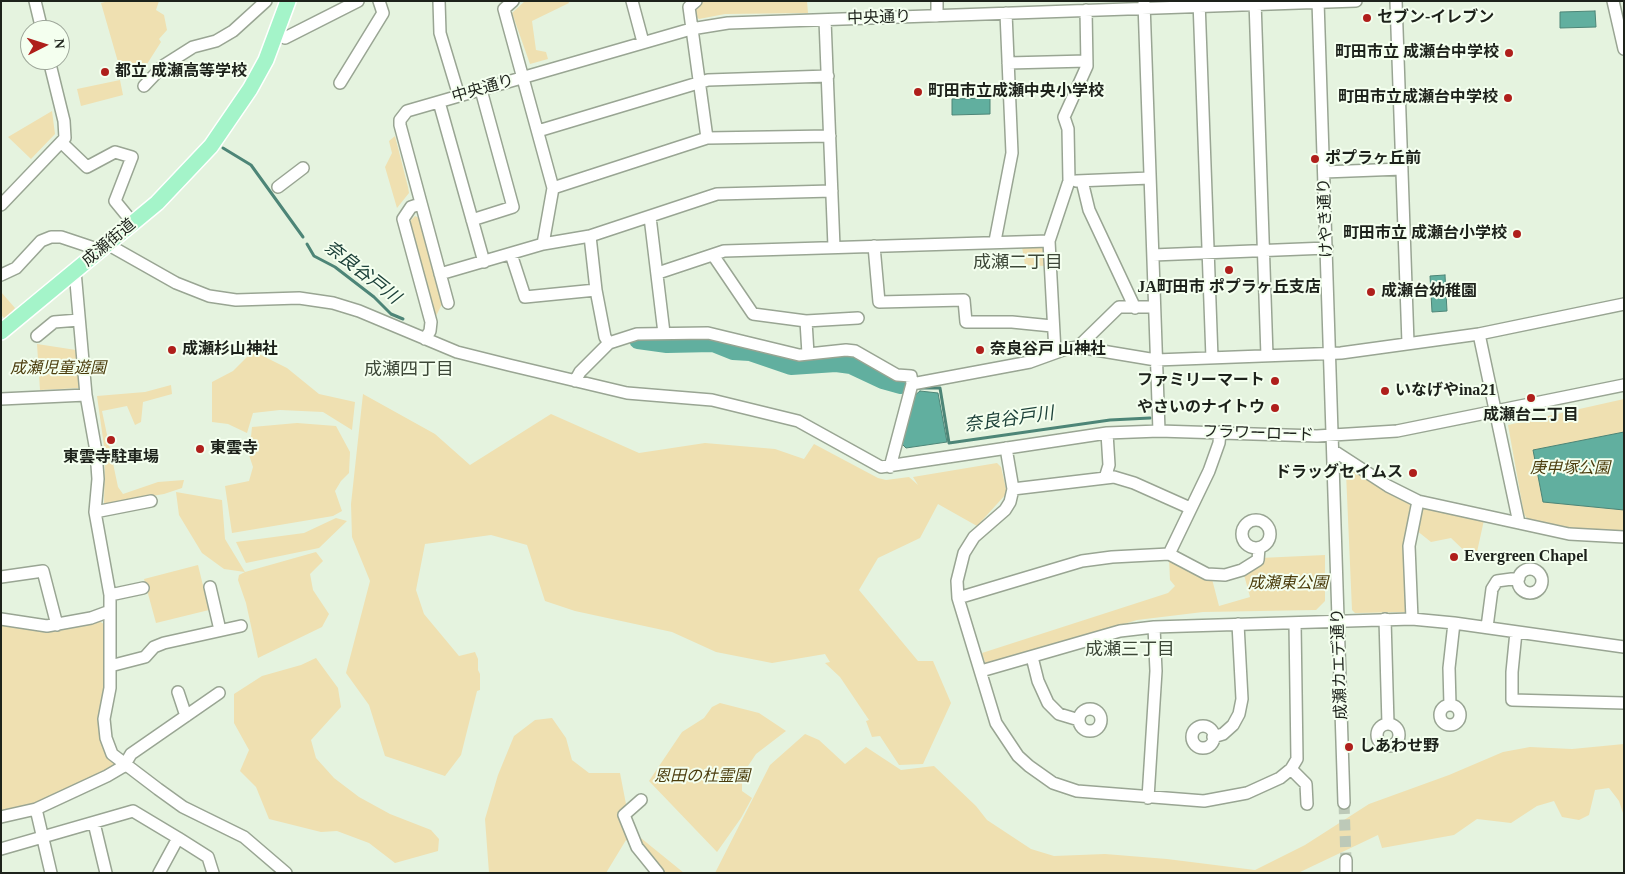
<!DOCTYPE html>
<html>
<head>
<meta charset="utf-8">
<style>
  body { margin:0 }
  #map { position:relative; width:1625px; height:874px; overflow:hidden; background:#e5f3df; font-family:"Times New Roman",serif }
  canvas { display:block }
  .frame { position:absolute; inset:0; border:2px solid #1d221b; pointer-events:none }
  .north { position:absolute; left:20px; top:20px; width:50px; height:50px; box-sizing:border-box; background:#f4ffef; border:1px solid #9ea79a; border-radius:50%; rotate:85deg; font-size:14px; font-weight:700; line-height:20px; text-align:center; color:#1d221b }
  .north::after { content:''; display:block; margin:auto; width:18px; height:22px; background:#af1f1b; clip-path:polygon(50% 0,100% 100%,50% 72%,0 100%) }
</style>
</head>
<body>
<div id="map">
<canvas width="1625" height="874"></canvas>
<div class="frame"></div>
<div class="north">N</div>
</div>
<script>
const g = document.querySelector('canvas').getContext('2d');
g.lineJoin = 'round';
function paint(path, color) { g.fillStyle = color; g.fill(path, 'evenodd'); }
const toPath = rows => new Path2D(rows.map(r => 'M' + r).join(''));
function trace(path, color, width, dash) { g.strokeStyle = color; g.lineWidth = width; g.lineCap = dash ? 'butt' : 'round'; g.setLineDash(dash || []); g.stroke(path); }
function write(font, color, halo, rows, align = 'center') {
  g.font = font + ' "Times New Roman","Noto Sans JP",serif'; g.lineWidth = 4; g.setLineDash([]); g.textBaseline = 'middle'; g.strokeStyle = halo; g.fillStyle = color; for (const [text, x, y, turn = 0] of rows) {
    g.save(); g.translate(x, y); g.rotate((+turn || 0) * Math.PI / 180); g.textAlign = isNaN(turn) ? turn : align; if (halo) g.strokeText(text, 0, 0); g.fillText(text, 0, 0); g.restore();
  }
}
paint(toPath([
  [109,1,159,1,156,10,164,15,167,30,159,39,161,42,147,64,120,69,101,3],
  [525,1,568,1,569,3,532,21,536,50,546,52,548,59,530,64,512,13],
  [703,1,807,1,808,13,725,14,699,19,694,15,696,7],
  [120,80,123,95,81,106,77,89],
  [52,111,55,134,31,159,8,137],
  [395,136,408,187,409,193,397,208,385,167,392,153,389,141],
  [415,216,421,219,442,304,434,320,409,222],
  [1040,245,1044,249,1045,266,1025,265,1022,247],
  [1,292,15,308,5,319,1,315],
  [37,344,76,350,80,388,40,390],
  [253,351,287,368,319,394,355,402,352,430,323,412,280,410,253,413,247,433,228,424,212,422,212,382,233,371],
  [171,385,172,394,143,402,141,422,135,425,127,406,102,411,118,487,123,494,158,482,184,480,182,488,164,494,104,504,105,453,97,396,145,392],
  [363,394,435,434,470,465,551,414,639,453,705,443,775,449,804,459,814,444,878,478,886,480,909,477,918,485,913,477,997,463,1001,467,1007,493,977,526,938,504,920,538,878,558,859,590,918,661,933,661,951,703,923,764,899,765,880,736,872,737,866,721,869,720,840,677,825,663,830,662,825,654,772,663,716,652,672,632,575,611,545,601,527,545,491,535,425,544,416,590,424,614,459,656,475,652,478,659,478,670,480,674,480,690,477,691,461,755,445,776,385,756,369,705,346,673,370,581,352,537,351,504],
  [1624,399,1624,532,1563,527,1528,520,1524,514,1508,425],
  [297,423,336,426,350,452,349,473,341,481,335,491,342,511,333,516,232,533,225,486,249,481,253,467,249,455,252,427],
  [1352,468,1412,504,1405,546,1408,612,1355,613,1352,610,1346,473],
  [176,492,222,500,225,539,245,572,316,552,323,561,310,574,313,590,329,614,322,627,258,658,246,603,238,580,239,575,245,572,224,569,202,553,179,515],
  [1425,508,1484,520,1475,561,1451,538,1431,542,1416,530,1420,511],
  [336,518,347,521,319,548,246,563,236,542,304,533],
  [1325,555,1325,601,1316,610,1203,612,1137,620,986,666,982,653,1168,593,1175,586,1170,580,1169,558,1212,579,1219,606,1250,597,1243,571,1260,558],
  [198,565,209,610,156,623,144,579],
  [98,620,105,625,106,674,101,723,121,765,29,806,1,813,1,626,5,624,30,630,58,631],
  [316,658,338,688,341,707,311,740,316,758,334,778,359,797,390,814,431,830,439,839,438,851,395,863,369,843,337,831,321,832,269,819,256,787,240,771,249,750,234,723,234,694,262,676,301,665],
  [720,703,759,713,786,731,756,754,742,775,742,791,752,798,741,818,717,852,649,781,682,732,704,718,712,707],
  [552,718,566,738,572,760,589,773,620,773,631,830,684,873,664,873,626,840,606,873,489,873,485,819,498,775,514,736,535,720],
  [805,734,819,740,845,764,866,747,901,770,934,766,976,806,987,820,1031,849,1054,856,1105,854,1167,859,1255,870,1305,845,1369,804,1449,775,1503,752,1530,747,1572,749,1624,744,1624,816,1619,801,1609,788,1595,790,1589,815,1579,820,1562,817,1554,801,1537,806,1511,823,1477,819,1454,835,1382,848,1378,835,1298,873,715,873,770,765]
]), '#efe0b1');
const water = toPath([
  [1595,11,1596,27,1560,28,1560,12,1595,11],
  [990,98,990,114,952,115,952,99,990,98],
  [1445,275,1447,311,1432,312,1430,276,1445,275],
  [920,391,938,393,947,442,906,448,902,444,914,396,920,391],
  [1624,432,1624,510,1543,502,1533,450,1624,432]
]);
paint(water, '#61af9f');
trace(water, '#4d8577', 1);
trace(toPath([
  [223,148,251,165,303,237],
  [307,244,314,256,335,267,374,297,391,314,403,319],
  [919,388,940,388,949,443,1110,420,1150,418]
]), '#4d8577', 3);
trace(toPath([
  [638,340,667,344,713,343,733,351,750,352,791,366,836,363,851,365,883,380,901,385]
]), '#61af9f', 18);
trace(toPath([
  [1344,803,1346,860]
]), '#bdc9b8', 11, [11, 5.5]);
const minor = toPath([
  [35,1,42,30],
  [439,1,440,33,459,96],
  [513,1,504,9,553,188,543,244],
  [632,1,643,42],
  [696,1,689,7,707,138],
  [937,1,937,16],
  [1199,1,1212,358],
  [1255,1,1267,356],
  [1318,1,1344,803],
  [1396,1,1408,343],
  [1613,1,1624,49],
  [1144,3,1159,431],
  [825,20,834,247],
  [277,34,285,38,358,1],
  [1008,63,1087,61],
  [340,83,383,13,379,1],
  [144,86,163,66,193,47,216,41,233,31,266,1],
  [439,102,484,262],
  [538,131,708,80,828,76],
  [62,143,87,167,115,152,132,157,115,201,133,223],
  [1324,172,1402,169],
  [1076,181,1150,178],
  [1082,181,1089,210,1135,308],
  [278,187,303,168],
  [553,188,707,138,830,136],
  [420,204,411,207,403,219,431,322,430,331,425,339],
  [1,205,65,138,64,121,49,60],
  [650,217,664,333],
  [472,220,513,207,481,90],
  [590,236,596,290,605,337,609,343],
  [995,241,1012,153,1006,13],
  [107,244,176,283,209,296,236,300,299,298,333,303,359,311,457,352,509,365,627,393,712,400,798,421,881,467,1107,433,1159,431,1317,436,1397,431,1624,385],
  [874,246,879,302,964,300,966,322,1012,322,1052,326],
  [511,254,525,297,596,290],
  [713,255,753,314,806,321,808,354],
  [1153,255,1327,248],
  [75,271,86,395,96,451,98,479,95,512,110,595,110,688,104,719,106,738,112,754,158,789,183,807,244,837,286,873],
  [658,273,724,251,1049,241],
  [440,274,543,244,590,236,717,194,832,191],
  [1,275,16,268,41,241,51,237,61,237,100,250],
  [448,303,400,125,400,120,407,111,691,29,728,23,1356,1],
  [806,321,858,318],
  [1479,334,1519,523],
  [37,336,54,322,79,320],
  [1078,347,1119,307,1154,307],
  [1055,352,1049,241,1069,181,1068,129,1064,117,1087,66,1086,10],
  [575,381,580,372,609,343,637,334,708,333,799,355,846,350,855,351,897,375,911,376,912,384,890,467],
  [912,384,1030,362,1066,349,1078,347,1156,360,1341,353,1479,334,1624,304],
  [1,399,86,395],
  [1006,448,1013,489,1010,502,1005,510,974,537,964,553,957,581,958,598,996,723,1018,756,1029,766,1053,783,1077,791,1204,801,1247,793,1280,778,1291,769,1297,759,1295,623],
  [1334,451,1388,486,1418,501,1569,534,1624,537],
  [1105,478,1109,465,1107,433],
  [1013,489,1114,477,1134,483,1190,508],
  [95,512,151,501],
  '1242 534a14 14 0 1 1 28 0a14 14 0 1 1-28 0Z',
  [1169,554,1209,471,1219,443,1220,432],
  '1518 581a12 12 0 1 1 24 0a12 12 0 1 1-24 0Z',
  [1,577,43,571,57,625],
  [210,587,220,630],
  [110,595,143,588],
  [958,598,1082,561,1112,557,1169,554,1207,574,1225,575,1242,570,1258,560,1259,548],
  [1,619,47,626,91,618,110,611],
  [1385,619,1388,724],
  [1412,619,1409,546,1418,501],
  [1487,627,1492,589,1497,581,1519,578],
  [1516,632,1512,672,1512,700,1624,703],
  [1032,657,1038,681,1048,703,1059,714,1079,720],
  [110,666,145,657,154,647,164,643,241,626],
  [981,671,1120,631,1154,627,1412,619,1454,623,1624,647],
  [178,692,186,716],
  '1440 715a10 10 0 1 1 20 0a10 10 0 1 1-20 0Z',
  [1450,705,1449,668,1454,623],
  '1079 720a11 11 0 1 1 22 0a11 11 0 1 1-22 0Z',
  '1377 735a11 11 0 1 1 22 0a11 11 0 1 1-22 0Z',
  '1192 737a11 11 0 1 1 22 0a11 11 0 1 1-22 0Z',
  [1213,737,1223,734,1233,725,1239,714,1242,699,1238,624],
  [1291,769,1306,784,1307,804],
  [1148,798,1156,671,1154,627],
  [641,800,624,815,637,847,658,873],
  [36,809,51,873],
  [1,817,36,809,107,776,124,766,131,754,219,693],
  [94,823,106,873],
  [178,838,208,857,213,873],
  [1,849,133,811,178,838,159,873],
  [1346,860,1346,873]
]);
const major = toPath([
  [1,332,157,203,211,146,250,89,266,60,288,1]
]);
trace(minor, '#99a593', 14);
trace(major, '#fff', 18);
trace(minor, '#fff', 11);
trace(major, '#a4f4c9', 15);
for (const [x, y, r, color] of [
  [1367,18,5,"#af1f1b"],
  [1509,53,5,"#af1f1b"],
  [105,72,5,"#af1f1b"],
  [918,92,5,"#af1f1b"],
  [1508,98,5,"#af1f1b"],
  [1315,159,5,"#af1f1b"],
  [1517,234,5,"#af1f1b"],
  [1229,270,5,"#af1f1b"],
  [1371,292,5,"#af1f1b"],
  [172,350,5,"#af1f1b"],
  [980,350,5,"#af1f1b"],
  [1275,381,5,"#af1f1b"],
  [1385,391,5,"#af1f1b"],
  [1531,398,5,"#af1f1b"],
  [1275,408,5,"#af1f1b"],
  [111,440,5,"#af1f1b"],
  [200,449,5,"#af1f1b"],
  [1413,473,5,"#af1f1b"],
  [1454,557,5,"#af1f1b"],
  [1349,747,5,"#af1f1b"]
]) { const dot = new Path2D(); dot.arc(x, y, r, 0, 2 * Math.PI); g.fillStyle = color; g.fill(dot); trace(dot, '#f4ffef', 2); }
write('16px', '#1d221b', '#f4ffef', [
  ["中央通り",879,18,-2],
  ["中央通り",483,89,-16],
  ["けやき通り",1326,218,-92],
  ["成瀬街道",109,243,-40],
  ["フラワーロード",1258,434,2],
  ["成瀬カエデ通り",1340,664,-92]
]);
write('bold 16px', '#1d221b', '#f4ffef', [
  ["セブン-イレブン",1377,18],
  ["町田市立 成瀬台中学校",1499,53,"right"],
  ["都立 成瀬高等学校",115,72],
  ["町田市立成瀬中央小学校",928,92],
  ["町田市立成瀬台中学校",1498,98,"right"],
  ["ポプラヶ丘前",1325,159],
  ["町田市立 成瀬台小学校",1507,234,"right"],
  ["JA町田市 ポプラヶ丘支店",1229,288,"center"],
  ["成瀬台幼稚園",1381,292],
  ["成瀬杉山神社",182,350],
  ["奈良谷戸 山神社",990,350],
  ["ファミリーマート",1265,381,"right"],
  ["いなげやina21",1395,391],
  ["やさいのナイトウ",1265,408,"right"],
  ["成瀬台二丁目",1531,416,"center"],
  ["東雲寺",210,449],
  ["東雲寺駐車場",111,458,"center"],
  ["ドラッグセイムス",1403,473,"right"],
  ["Evergreen Chapel",1464,557],
  ["しあわせ野",1359,747]
], 'left');
write('italic 16px', '#4b3d0d', '#f4ffef', [
  ["成瀬児童遊園",58,369],
  ["庚申塚公園",1570,469],
  ["成瀬東公園",1288,584],
  ["恩田の杜霊園",702,777]
]);
write('18px', '#3d4838', '#f4ffef', [
  ["成瀬二丁目",1018,263],
  ["成瀬四丁目",409,370],
  ["成瀬三丁目",1130,650]
]);
write('italic 18px', '#1c4139', '#f4ffef', [
  ["奈良谷戸川",362,273,38],
  ["奈良谷戸川",1009,420,-8]
]);
</script>
</body>
</html>
